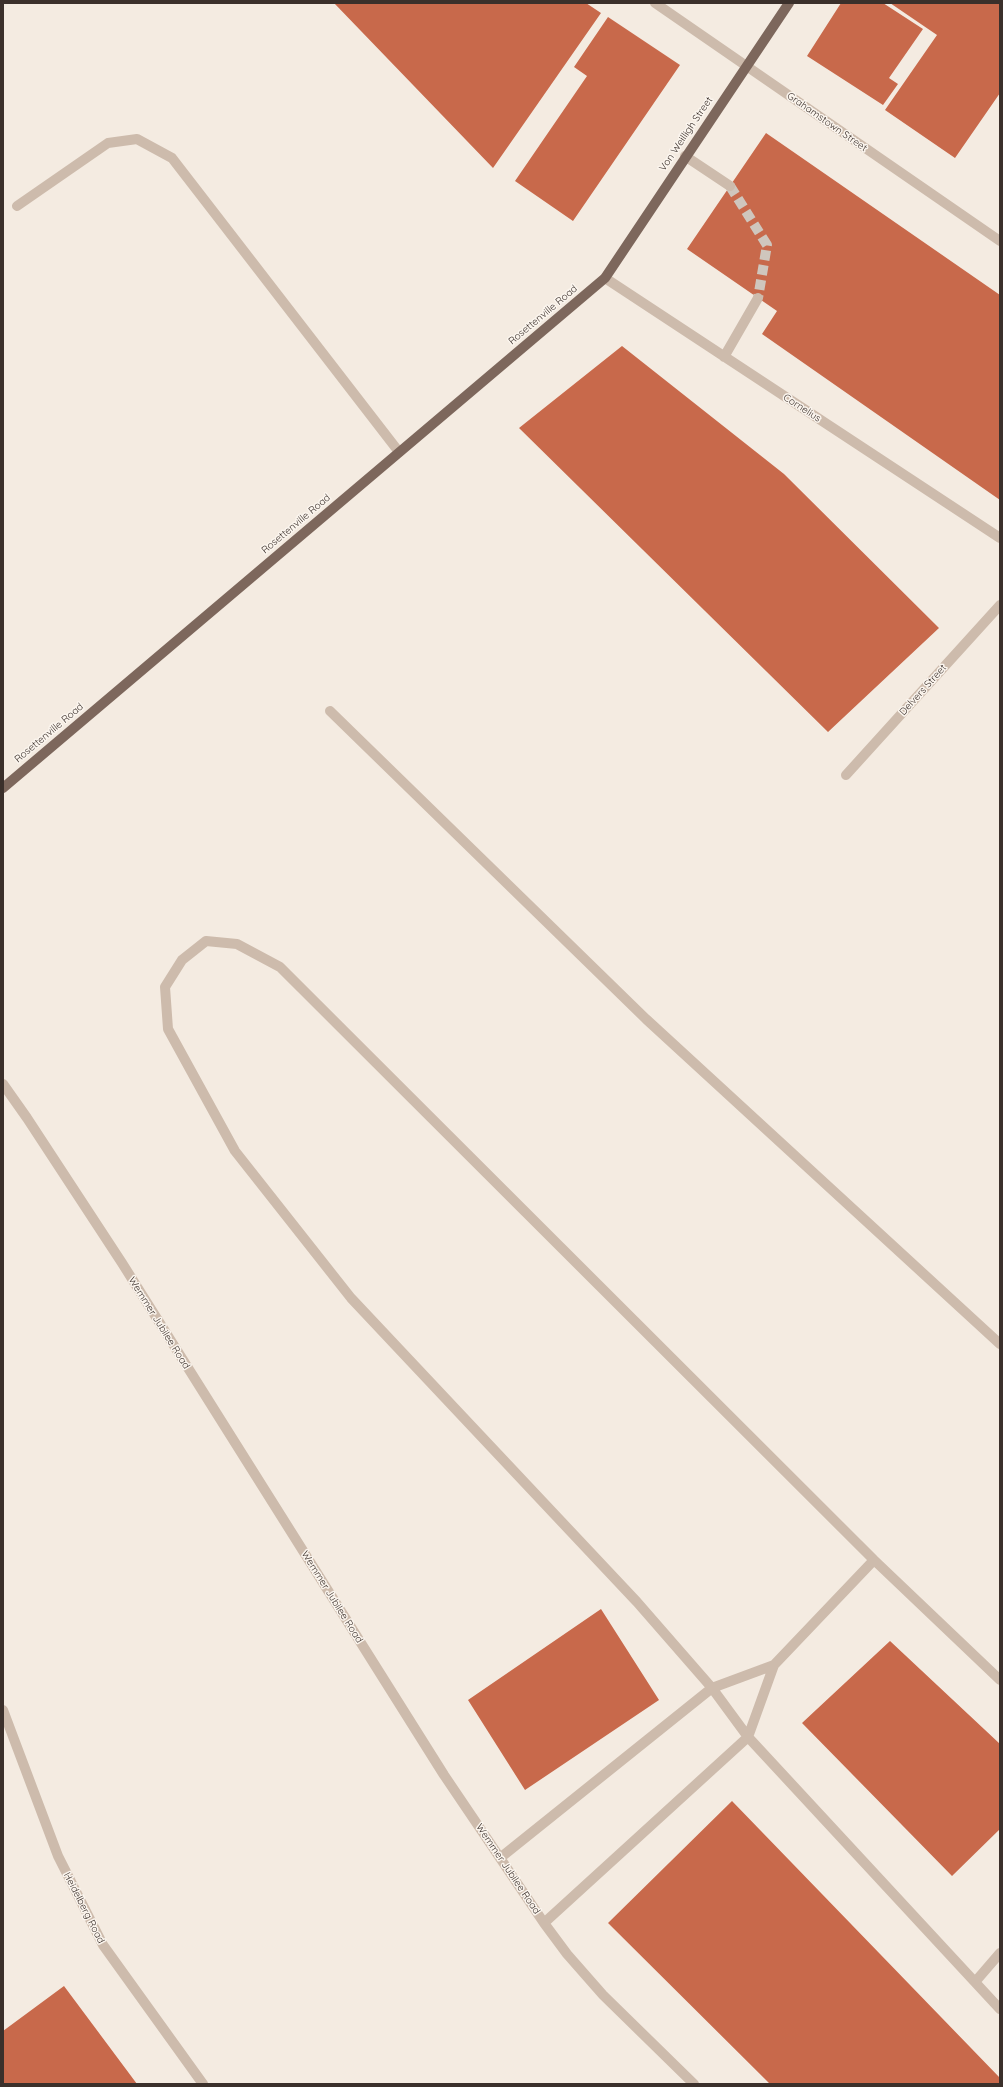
<!DOCTYPE html>
<html>
<head>
<meta charset="utf-8">
<style>
  body { margin:0 }
  #map { position:relative; width:1003px; height:2087px; overflow:hidden; background:#f4ebe1; font-family:Quicksand,sans-serif }
  canvas { display:block }
  .frame { position:absolute; inset:0; border:4px solid #3b302b; pointer-events:none }
</style>
</head>
<body>
<div id="map">
<canvas width="1003" height="2087"></canvas>
<div class="frame"></div>
</div>
<script>
const g = document.querySelector('canvas').getContext('2d');
g.lineJoin = 'round';
function paint(path, color) { g.fillStyle = color; g.fill(path, 'evenodd'); }
const toPath = rows => new Path2D(rows.map(r => 'M' + r).join(''));
function trace(path, color, width, dash) { g.strokeStyle = color; g.lineWidth = width; g.lineCap = dash ? 'butt' : 'round'; g.setLineDash(dash || []); g.stroke(path); }
function write(font, color, halo, rows, align = 'center') {
  g.font = font + ' Quicksand,sans-serif'; g.lineWidth = 3; g.setLineDash([]); g.textBaseline = 'middle'; g.strokeStyle = halo; g.fillStyle = color; for (const [text, x, y, turn = 0] of rows) {
    g.save(); g.translate(x, y); g.rotate((+turn || 0) * Math.PI / 180); g.textAlign = isNaN(turn) ? turn : align; if (halo) g.strokeText(text, 0, 0); g.fillText(text, 0, 0); g.restore();
  }
}
paint(toPath([
  [334,3,586,3,601,13,493,168],
  [841,3,883,3,923,29,889,78,898,84,883,105,807,56],
  [890,3,1000,3,1000,93,955,158,885,110,937,35],
  [608,17,680,65,573,221,515,181,587,76,574,67],
  [766,133,1000,295,1000,500,762,334,777,311,687,249],
  [622,346,784,474,939,628,828,732,519,428],
  [601,1609,659,1700,525,1790,468,1700],
  [890,1641,1000,1744,1000,1829,952,1876,802,1723],
  [732,1801,1000,2078,1000,2084,770,2084,608,1923],
  [64,1986,137,2084,3,2084,3,2031]
]), '#c8694b');
trace(toPath([
  [730,186,767,245,758,298]
]), '#cfc6bd', 10, [10, 5]);
trace(toPath([
  [655,3,1000,241],
  [685,156,730,186],
  [17,206,108,143,137,139,172,158,399,452],
  [605,278,1000,538],
  [724,357,758,298],
  [330,711,646,1019,1000,1344],
  [846,775,1000,605],
  [3,1084,27,1118,122,1263,444,1775,544,1923,567,1954,603,1995,694,2084],
  [1000,1680,874,1560,280,967,237,944,206,941,182,960,165,987,168,1029,235,1151,351,1298,637,1602,712,1688,748,1737,1000,2009],
  [3,1710,58,1856,103,1945,203,2084],
  [500,1858,712,1688,774,1665],
  [544,1923,748,1737,774,1665,874,1560],
  [975,1982,1000,1953]
]), '#cdbbac', 10);
trace(toPath([
  [3,788,605,278,789,3]
]), '#7d675c', 10);
write('10px', '#3b302b', '#fbf5ee', [
  ["Grahamstown Street",827,122,35],
  ["Von Weilligh Street",686,134,-56],
  ["Rosettenville Road",543,315,-40],
  ["Cornelius",802,408,33],
  ["Rosettenville Road",296,524,-40],
  ["Delvers Street",923,690,-48],
  ["Rosettenville Road",49,733,-40],
  ["Wemmer Jubilee Road",159,1323,58],
  ["Wemmer Jubilee Road",332,1597,58],
  ["Wemmer Jubilee Road",508,1869,56],
  ["Heidelberg Road",84,1908,63]
]);
</script>
</body>
</html>
